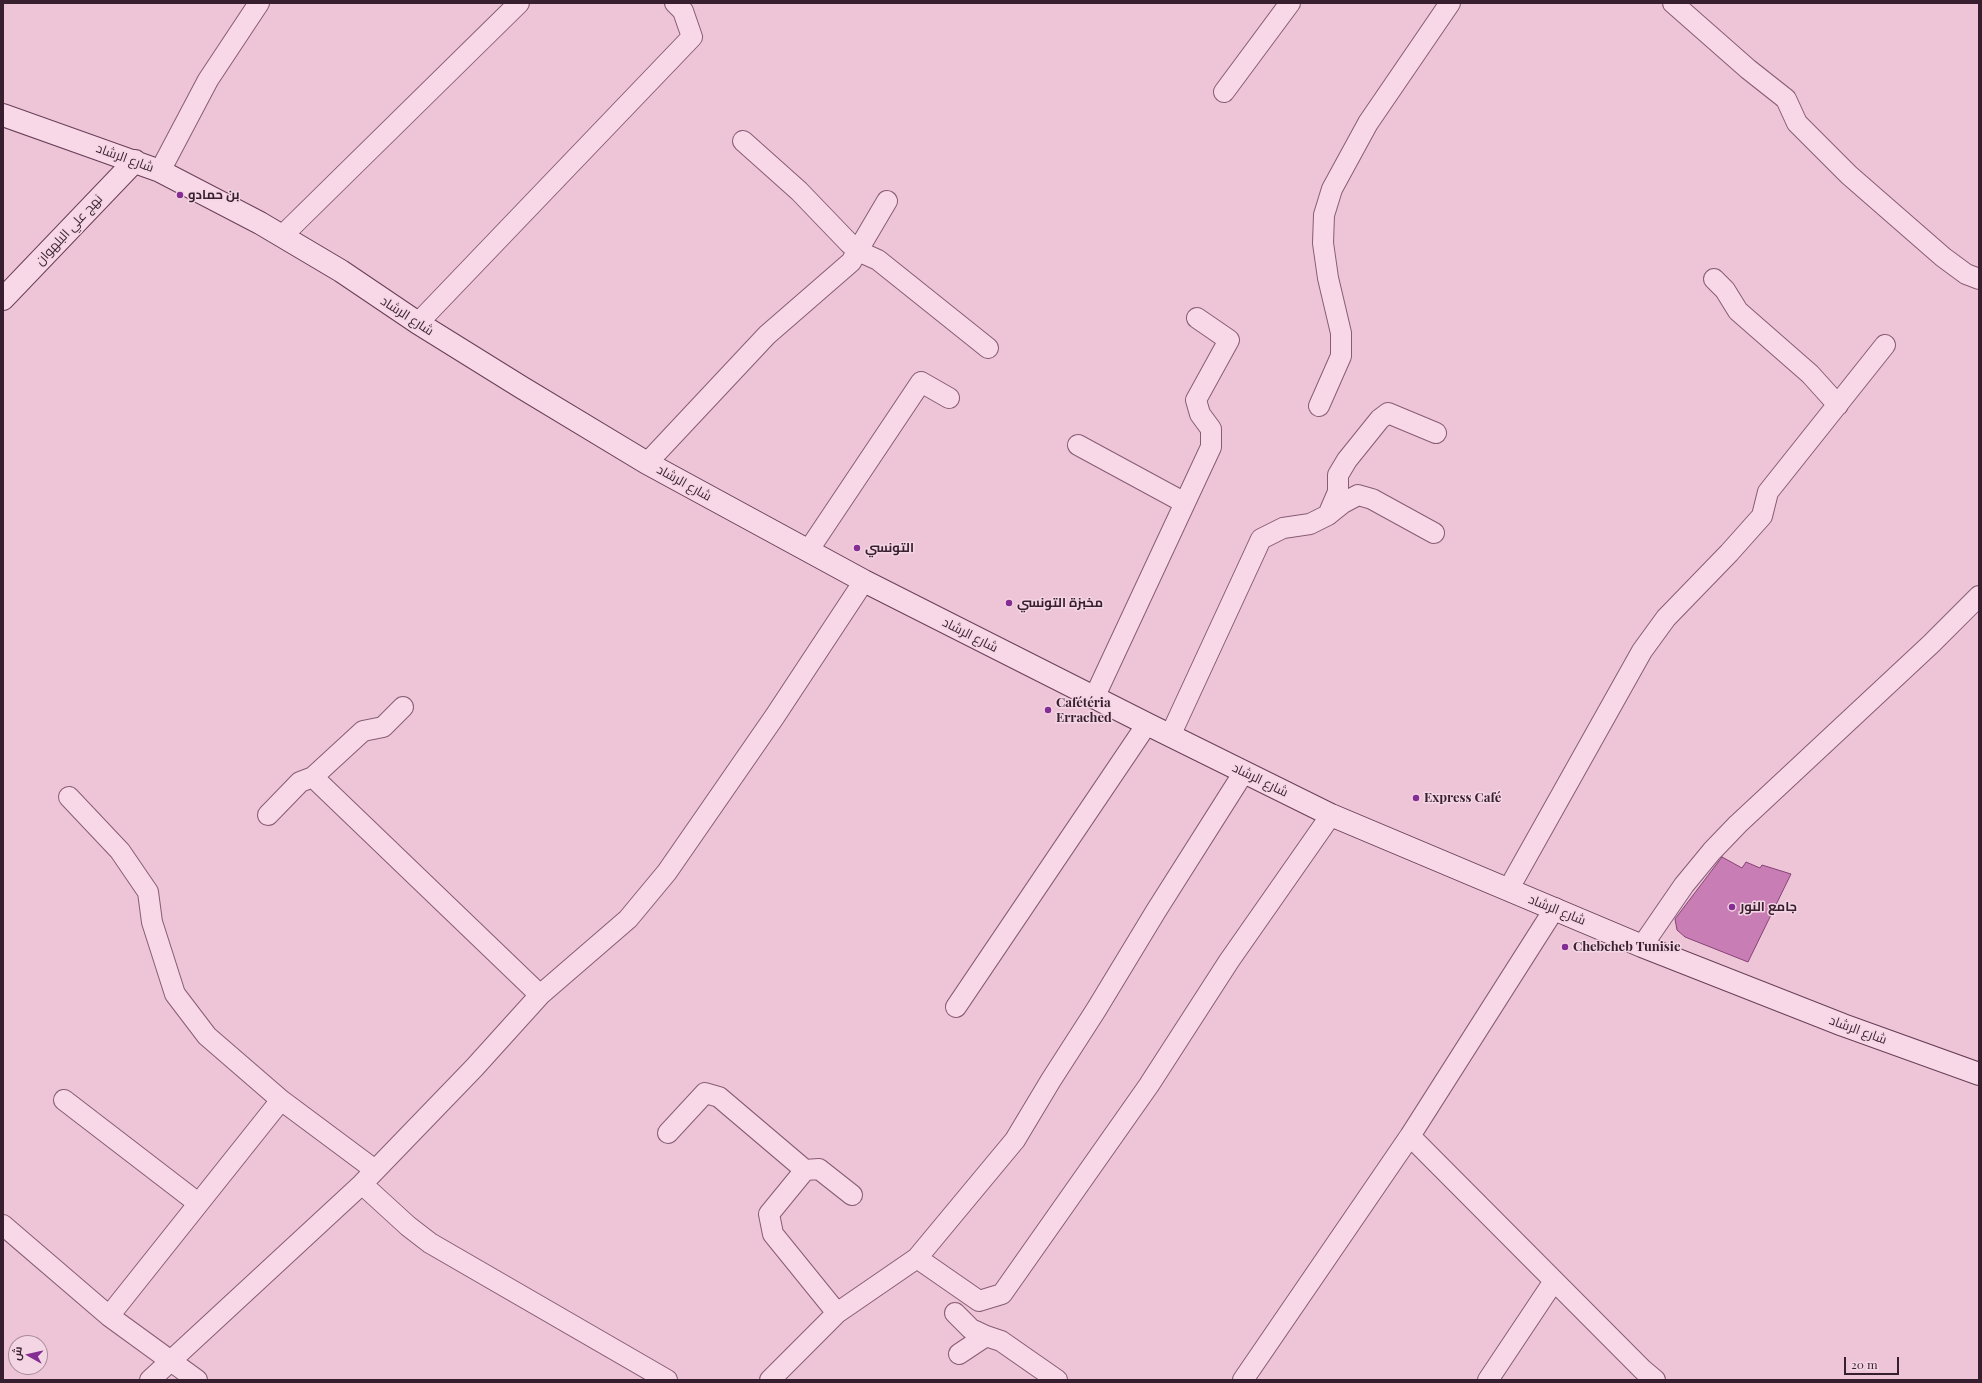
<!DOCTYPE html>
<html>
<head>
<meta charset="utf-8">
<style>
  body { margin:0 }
  #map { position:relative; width:1982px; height:1383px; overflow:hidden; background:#edc5d7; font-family:"Playfair Display",Cairo,serif }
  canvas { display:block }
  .frame { position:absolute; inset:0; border:4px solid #381f30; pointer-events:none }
  .north { position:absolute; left:8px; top:1335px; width:40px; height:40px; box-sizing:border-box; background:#f4d5e3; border:1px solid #a98c9b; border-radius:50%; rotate:278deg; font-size:11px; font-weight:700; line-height:16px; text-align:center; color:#381f30 }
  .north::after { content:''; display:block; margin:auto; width:14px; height:18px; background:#842e94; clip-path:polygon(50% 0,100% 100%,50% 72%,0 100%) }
  .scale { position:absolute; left:1844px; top:1357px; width:55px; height:18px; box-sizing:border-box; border:2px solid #381f30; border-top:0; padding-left:5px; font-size:12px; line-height:14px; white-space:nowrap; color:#381f30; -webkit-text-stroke:3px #f4d5e3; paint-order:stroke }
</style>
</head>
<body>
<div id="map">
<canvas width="1982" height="1383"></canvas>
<div class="frame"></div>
<div class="north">ش</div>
<div class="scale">20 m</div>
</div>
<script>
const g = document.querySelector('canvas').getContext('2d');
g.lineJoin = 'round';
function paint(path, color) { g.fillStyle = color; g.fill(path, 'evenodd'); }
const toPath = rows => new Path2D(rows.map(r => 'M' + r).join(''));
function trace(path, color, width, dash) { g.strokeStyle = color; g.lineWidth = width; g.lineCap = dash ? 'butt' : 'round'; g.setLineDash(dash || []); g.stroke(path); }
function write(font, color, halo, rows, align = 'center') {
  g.font = font + ' "Playfair Display",Cairo,serif'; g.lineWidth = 3; g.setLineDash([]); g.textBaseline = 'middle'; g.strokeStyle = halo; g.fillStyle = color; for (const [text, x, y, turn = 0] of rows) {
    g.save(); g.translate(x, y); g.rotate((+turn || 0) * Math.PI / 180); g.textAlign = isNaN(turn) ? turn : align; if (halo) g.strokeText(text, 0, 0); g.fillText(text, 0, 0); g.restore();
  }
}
const building = toPath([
  [1722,857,1742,868,1746,862,1760,868,1762,865,1791,874,1748,962,1685,937,1677,930,1675,919,1722,857]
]);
paint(building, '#c97db5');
trace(building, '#854375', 1);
const street = toPath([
  [1673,3,1748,69,1786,99,1797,123,1849,175,1943,257,1966,274,1979,279],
  [1224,92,1290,3],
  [743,141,799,191,849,243,858,251,878,260,988,348],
  [160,171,208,80,259,3],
  [282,236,519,3],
  [1714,279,1725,290,1738,311,1810,374,1838,405],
  [418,323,692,37,683,11,675,3],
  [1319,406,1341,356,1341,333,1328,278,1323,243,1324,215,1332,189,1368,123,1450,3],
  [1078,445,1185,503],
  [647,463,767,335,851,262,887,201],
  [1328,515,1338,492,1338,475,1347,460,1380,419,1388,413,1436,433],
  [808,551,921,382,949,398],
  [1094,698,1211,447,1211,429,1200,414,1196,400,1229,340,1197,318],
  [403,707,383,727,363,731,313,777,540,995],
  [1170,736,1261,539,1283,528,1310,524,1328,515,1343,503,1358,495,1372,499,1434,533],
  [69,797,120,851,148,892,152,922,175,994,207,1036,281,1100,375,1170],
  [268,815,300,782,313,777],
  [1508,890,1642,651,1666,618,1729,553,1762,516,1768,492,1885,345],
  [1642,946,1684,885,1712,851,1738,824,1931,644,1979,596],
  [956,1007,1147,724],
  [64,1100,198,1203],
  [668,1133,705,1093,719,1097,805,1170,769,1214,773,1234,837,1313],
  [1410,1136,1643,1370,1655,1380],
  [805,1170,819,1169,852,1195],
  [362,1184,408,1226,430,1243,667,1380],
  [3,1225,109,1316,197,1380],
  [917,1258,1015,1140,1051,1080,1096,1010,1156,911,1244,772],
  [955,1313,971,1329,986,1336],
  [109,1316,281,1100],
  [959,1354,986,1336,1001,1341,1057,1380],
  [150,1380,362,1184,474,1068,540,995,628,919,667,872,775,716,864,581],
  [770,1380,837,1313,917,1258,979,1301,1002,1294,1149,1085,1229,961,1331,815],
  [1243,1380,1410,1136,1555,908],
  [1488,1380,1554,1281]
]);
const secondary = toPath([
  [3,115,160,171,260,223,341,271,418,323,521,387,647,463,864,581,1147,724,1331,815,1642,946,1843,1025,1979,1074],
  [3,299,135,161]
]);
trace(street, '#875c76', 22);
trace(secondary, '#693f5a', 24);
trace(street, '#f8d8e6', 20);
trace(secondary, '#f8d8e6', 22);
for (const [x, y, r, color] of [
  [180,195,4,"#842e94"],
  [857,548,4,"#842e94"],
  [1009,603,4,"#842e94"],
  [1048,710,4,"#842e94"],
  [1416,798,4,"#842e94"],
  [1732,907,4,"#842e94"],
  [1565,947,4,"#842e94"]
]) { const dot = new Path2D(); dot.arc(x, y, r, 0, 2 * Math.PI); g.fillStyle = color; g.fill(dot); trace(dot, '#f4d5e3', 1.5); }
write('13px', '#381f30', '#f4d5e3', [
  ["شارع الرشاد",125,158,20],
  ["نهج علي البلهوان",69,230,-47],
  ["شارع الرشاد",407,316,33],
  ["شارع الرشاد",684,483,29],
  ["شارع الرشاد",970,635,27],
  ["شارع الرشاد",1260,780,26],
  ["شارع الرشاد",1557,910,22],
  ["شارع الرشاد",1858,1030,20]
]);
write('bold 13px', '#381f30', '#f4d5e3', [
  ["بن حمادو",188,195],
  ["التونسي",865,548],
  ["مخبزة التونسي",1017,603],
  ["Cafétéria",1056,703],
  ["Errached",1056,718],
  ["Express Café",1424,798],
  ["جامع النور",1740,907],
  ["Chebcheb Tunisie",1573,947]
], 'left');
</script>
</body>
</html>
